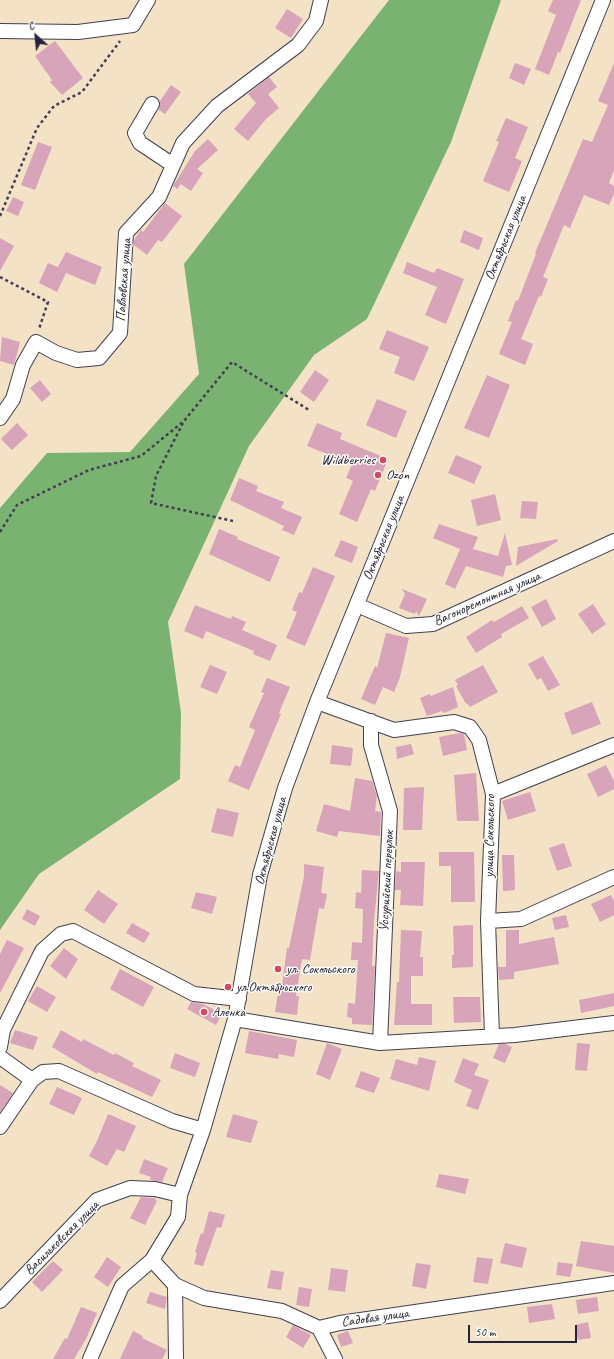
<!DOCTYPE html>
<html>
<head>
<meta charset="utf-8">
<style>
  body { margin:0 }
  #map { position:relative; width:614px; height:1359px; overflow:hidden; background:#f3e2c5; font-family:Caveat,sans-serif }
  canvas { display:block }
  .north { position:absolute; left:16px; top:16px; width:40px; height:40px; -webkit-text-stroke:3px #fdfcf7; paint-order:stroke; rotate:333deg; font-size:11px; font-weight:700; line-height:16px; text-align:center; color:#22223b }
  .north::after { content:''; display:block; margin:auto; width:14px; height:18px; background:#22223b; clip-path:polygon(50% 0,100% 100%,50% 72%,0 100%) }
  .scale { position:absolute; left:468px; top:1325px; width:109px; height:18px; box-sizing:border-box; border:2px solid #22223b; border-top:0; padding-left:5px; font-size:12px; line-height:14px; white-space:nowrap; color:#22223b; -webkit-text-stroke:3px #fdfcf7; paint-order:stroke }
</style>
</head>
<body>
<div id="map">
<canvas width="614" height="1359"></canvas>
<div class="north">С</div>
<div class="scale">50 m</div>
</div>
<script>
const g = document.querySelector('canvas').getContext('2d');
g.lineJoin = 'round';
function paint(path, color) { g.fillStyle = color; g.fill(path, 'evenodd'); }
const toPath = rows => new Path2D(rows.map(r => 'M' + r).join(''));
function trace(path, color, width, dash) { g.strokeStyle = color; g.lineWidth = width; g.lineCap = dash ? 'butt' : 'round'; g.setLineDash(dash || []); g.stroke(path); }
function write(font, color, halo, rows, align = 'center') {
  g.font = font + ' Caveat,sans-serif'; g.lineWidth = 3; g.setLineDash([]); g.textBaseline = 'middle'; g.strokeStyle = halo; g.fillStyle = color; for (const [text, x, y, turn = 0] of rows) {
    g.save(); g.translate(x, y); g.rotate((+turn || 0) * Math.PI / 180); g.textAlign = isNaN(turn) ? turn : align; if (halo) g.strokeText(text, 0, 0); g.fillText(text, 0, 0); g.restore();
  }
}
paint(toPath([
  [389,0,501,0,451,142,367,319,314,355,249,446,168,622,181,713,180,779,39,874,0,930,0,508,47,453,130,452,199,374,184,264]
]), '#7ab371');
paint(toPath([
  [553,0,581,0,560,53,558,52,549,75,535,69,556,15,548,11],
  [287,9,303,19,291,38,275,28],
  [55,41,83,78,62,95,50,82,52,80,35,56],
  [515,63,531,69,524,85,509,78],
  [614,63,614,170,609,183,614,186,614,194,609,205,584,195,570,228,564,225,543,277,548,279,541,297,539,296,521,339,533,344,525,365,499,354,512,322,508,321,516,300,518,301,536,254,535,253,583,139,592,142,608,105,598,101],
  [269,77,277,87,268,94,279,108,266,119,248,141,234,129,256,103,248,94],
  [171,85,181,92,165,114,159,110,160,101],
  [506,118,528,127,515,158,522,161,509,192,483,181,499,142,496,141],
  [208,139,218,150,197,169,203,173,191,191,181,184,177,189,173,186,195,151],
  [38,142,52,147,35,190,21,185],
  [13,197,24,202,18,216,6,211],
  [165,203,182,216,162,242,158,240,147,255,134,245,134,240,141,230,143,232],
  [464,230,483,238,479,250,460,242],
  [0,238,14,246,0,271],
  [66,252,102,267,95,285,66,273,57,292,39,283,48,263,58,267],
  [407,262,434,273,437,268,464,279,446,324,425,315,437,287,403,273],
  [387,330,429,347,414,381,394,373,400,357,379,349],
  [2,337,20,342,14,365,0,361],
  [315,370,329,380,314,402,300,392],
  [487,375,510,385,489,438,464,428],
  [40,380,51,394,42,402,30,388],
  [377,399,407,411,396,438,366,425],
  [17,423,28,435,12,450,1,439],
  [317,423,342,433,340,439,388,459,375,491,371,489,357,522,339,514,353,481,346,478,352,464,307,446],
  [456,455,482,466,474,484,448,473],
  [239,478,258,486,256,491,284,502,281,508,302,517,294,535,282,530,284,526,230,500],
  [495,494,501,520,477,526,471,500],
  [522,501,538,502,536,519,520,518],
  [439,524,478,537,473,549,498,556,505,533,512,565,506,566,503,577,466,566,455,589,445,584,460,549,433,538],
  [219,529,238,537,237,539,280,557,270,582,209,554],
  [557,539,558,541,516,566,518,547],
  [341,540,358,547,352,563,334,556],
  [313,567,335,576,305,646,286,638,297,612,292,610,299,592,302,593],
  [402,589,427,599,419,616,416,611,415,614,399,608,405,594],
  [546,599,556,619,542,627,531,607],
  [593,604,606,624,592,634,578,614],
  [195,605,231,619,232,616,246,622,242,630,277,645,270,661,253,654,254,651,206,631,203,639,184,631],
  [522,606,529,618,501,634,502,637,476,653,466,637,492,620,494,622],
  [386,633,409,638,400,677,394,692,383,687,375,705,361,699,375,666,377,668],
  [543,656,560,685,548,691,541,678,537,680,528,664],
  [210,665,227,672,217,694,200,687],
  [483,665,498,692,470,707,467,703,466,704,456,686,458,685,455,680],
  [267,678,290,687,279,713,281,714,249,790,228,781,235,765,240,767,255,730,249,727,264,693,261,692],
  [453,687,458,707,444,713,442,711,427,716,420,698,430,694,431,696],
  [592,702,601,724,572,735,564,713],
  [460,733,464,734,467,750,443,756,439,737],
  [411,744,414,754,397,759,396,747],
  [332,745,353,748,351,766,330,764],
  [606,765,614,781,614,789,598,797,587,774],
  [476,773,479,821,457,821,454,775],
  [355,778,372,781,377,796,375,811,381,812,380,836,339,831,337,837,316,831,324,804,350,811],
  [424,787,422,830,403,830,404,788],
  [530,792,536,811,508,820,502,801],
  [217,808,239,813,233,837,211,832],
  [564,843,572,866,557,871,549,848],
  [439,852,474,852,475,902,451,902,451,866,439,866],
  [502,855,514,855,515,890,503,891],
  [401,862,425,862,423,906,400,905,401,890,395,890,396,871,401,872],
  [304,864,324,867,321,893,327,894,324,909,319,908,310,960,302,959,296,996,299,996,297,1015,275,1012,278,993,281,993,287,948,289,948,304,876],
  [362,870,379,871,374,921,372,966,375,966,372,1025,352,1024,352,1018,347,1017,348,1003,355,1004,358,960,351,960,352,942,362,943,363,909,355,908,356,892,361,893],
  [98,890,118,904,104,924,84,910],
  [196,892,217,897,212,914,191,908],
  [611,895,614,901,614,915,600,922,591,904],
  [27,909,40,916,35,926,22,919],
  [566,915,569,927,555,930,552,918],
  [132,923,150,933,144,943,126,933],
  [473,925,473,967,452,968,452,955,454,955,453,926],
  [401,930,422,931,420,957,423,957,423,976,411,976,411,1004,432,1004,432,1025,394,1025,397,982,399,982],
  [506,930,519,930,519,944,554,937,559,964,514,972,514,979,499,980,498,967,506,967],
  [7,940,24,948,0,993,0,954],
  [64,948,78,959,66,979,50,966],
  [120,969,154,987,143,1007,110,989],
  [37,986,56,997,47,1012,28,1001],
  [614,993,614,1006,581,1013,579,1000],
  [453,997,480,997,481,1022,454,1023],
  [191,1002,203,1004,222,1014,216,1025,187,1009],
  [15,1030,38,1037,33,1050,10,1043],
  [61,1030,82,1042,83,1039,114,1055,115,1053,134,1063,132,1066,161,1080,152,1097,98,1072,97,1074,52,1047],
  [249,1031,297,1040,294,1057,279,1054,278,1059,245,1053],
  [327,1043,342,1049,330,1080,316,1074],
  [577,1043,590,1044,587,1071,575,1070],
  [499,1044,505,1044,512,1047,505,1063,493,1058],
  [175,1053,200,1063,195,1077,170,1068],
  [419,1057,436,1061,429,1091,390,1079,396,1059,417,1065],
  [463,1058,479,1064,474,1075,489,1080,478,1110,466,1106,472,1090,454,1082],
  [361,1071,380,1078,374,1093,355,1087],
  [0,1085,13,1093,0,1112],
  [57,1087,82,1098,74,1115,49,1104],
  [108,1114,136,1126,124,1152,117,1149,107,1166,89,1156,97,1141],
  [233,1114,258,1121,251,1143,226,1137],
  [144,1159,168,1168,162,1182,150,1180,151,1177,139,1173],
  [439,1174,469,1179,465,1194,436,1187],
  [141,1197,156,1198,155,1200,157,1201,145,1225,130,1218],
  [209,1211,225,1215,221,1228,217,1227,203,1266,194,1264,197,1253,195,1252,201,1233,203,1234],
  [581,1241,614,1246,614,1273,576,1266],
  [505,1243,527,1248,522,1268,500,1263],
  [107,1257,121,1267,108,1287,94,1277],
  [477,1257,493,1259,488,1284,473,1282],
  [53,1261,63,1270,42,1292,32,1282],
  [558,1262,573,1264,570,1277,556,1275],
  [416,1263,431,1265,426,1289,412,1286],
  [331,1268,348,1270,345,1292,328,1290],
  [271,1270,284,1272,281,1290,267,1288],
  [299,1287,312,1289,309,1307,296,1305],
  [150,1292,167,1297,165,1309,146,1303],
  [597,1297,599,1311,578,1314,576,1300],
  [552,1304,555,1319,529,1323,527,1307],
  [81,1307,97,1313,86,1339,74,1359,53,1359,65,1338,67,1339],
  [588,1322,591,1338,578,1340,575,1325],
  [293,1325,311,1335,303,1348,286,1337],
  [133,1331,143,1336,142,1338,167,1350,162,1359,120,1359],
  [348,1331,353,1343,341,1347,337,1335]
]), '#d7a4ba');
const minor = toPath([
  [0,31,78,32,133,25,148,0],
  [152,104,135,133,140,143,173,165],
  [0,418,13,399,23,365,36,342,56,353,77,360,99,358,120,333,126,233,159,197,183,143,217,106,298,45,316,21,321,0],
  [357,605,406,626,433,624,614,541],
  [317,702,394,730,454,722,470,727,479,740,493,794,488,921,492,1036],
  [371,721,371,745,390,811,380,1043],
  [493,794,614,745],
  [488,921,521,919,614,877],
  [235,1019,380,1043,515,1035,614,1023],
  [0,1047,3,1030,42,951,61,934,73,931,194,994,239,999],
  [0,1057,32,1080],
  [0,1127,32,1080,43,1072,59,1071,172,1121,203,1130],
  [152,1260,175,1285,204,1298,282,1311,319,1328,340,1323,614,1283],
  [175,1285,176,1359],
  [0,1301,97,1200,130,1188,155,1189,180,1195],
  [319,1328,335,1359],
  [90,1359,122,1286,152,1260,178,1217,180,1195,203,1130,235,1019,260,875,285,788,317,702,603,0]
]);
trace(minor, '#413f50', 16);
trace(toPath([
  [0,216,37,128,54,106,82,92,120,41],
  [0,277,48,302,39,329],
  [183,423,156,476,151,503,233,521],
  [0,532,17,505,89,470,141,456,184,421,232,362,309,410]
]), '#413f50', 2.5, [3, 3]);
trace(minor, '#fff', 14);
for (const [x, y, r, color] of [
  [383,460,4,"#d1495b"],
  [378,475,4,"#d1495b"],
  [278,969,4,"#d1495b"],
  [228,987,4,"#d1495b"],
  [204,1012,4,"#d1495b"]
]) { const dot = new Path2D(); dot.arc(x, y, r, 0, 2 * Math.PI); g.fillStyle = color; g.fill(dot); trace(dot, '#fdfcf7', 1.5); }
write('14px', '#22223b', '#fdfcf7', [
  ["Октябрьская улица",506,238,-68],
  ["Павловская улица",124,280,-86],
  ["Октябрьская улица",384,538,-68],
  ["Вагоноремонтная улица",487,599,-24],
  ["улица Сокольского",490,836,-89],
  ["Октябрьская улица",271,841,-75],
  ["Уссурийский переулок",387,881,-87],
  ["Васильковская улица",62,1238,-45],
  ["Садовая улица",375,1318,-8]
]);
write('14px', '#22223b', '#fdfcf7', [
  ["Wildberries",375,460,"right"],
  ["Ozon",386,475],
  ["ул. Сокольского",286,969],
  ["ул.Октябрьского",236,987],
  ["Аленка",212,1012]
], 'left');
</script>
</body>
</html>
